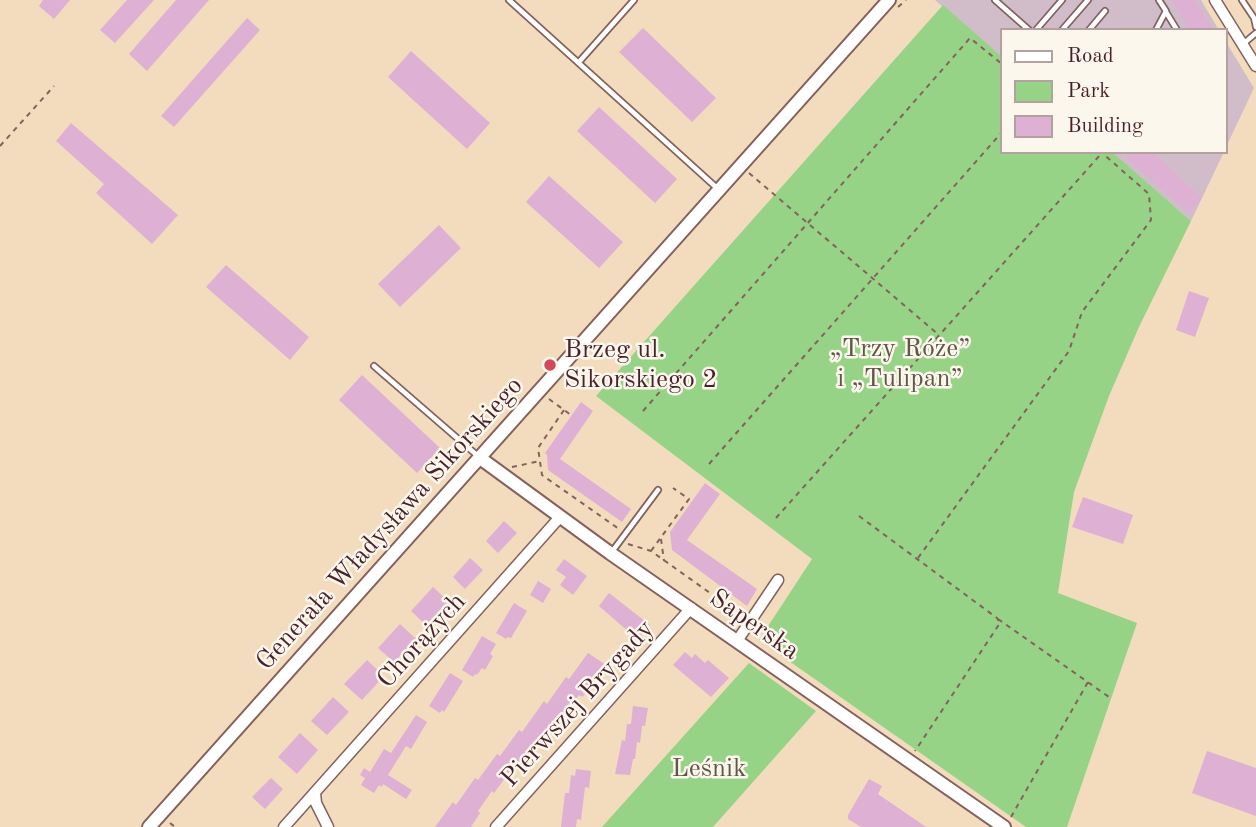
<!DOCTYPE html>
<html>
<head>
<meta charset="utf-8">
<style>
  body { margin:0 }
  #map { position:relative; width:1256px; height:827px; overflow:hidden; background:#f3dcbd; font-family:"Old Standard TT",serif }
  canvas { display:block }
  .legend { position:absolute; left:1000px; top:28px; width:228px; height:126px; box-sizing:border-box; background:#fbf7ec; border:2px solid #b4a19f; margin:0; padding:9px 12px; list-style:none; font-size:21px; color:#4a1f2b }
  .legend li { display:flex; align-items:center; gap:14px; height:35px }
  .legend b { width:35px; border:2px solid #b4a19f }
</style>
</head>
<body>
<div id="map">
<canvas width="1256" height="827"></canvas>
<ul class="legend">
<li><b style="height:9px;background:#fff"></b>Road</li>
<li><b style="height:19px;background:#97d387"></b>Park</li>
<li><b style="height:19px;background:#deb0d3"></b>Building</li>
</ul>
</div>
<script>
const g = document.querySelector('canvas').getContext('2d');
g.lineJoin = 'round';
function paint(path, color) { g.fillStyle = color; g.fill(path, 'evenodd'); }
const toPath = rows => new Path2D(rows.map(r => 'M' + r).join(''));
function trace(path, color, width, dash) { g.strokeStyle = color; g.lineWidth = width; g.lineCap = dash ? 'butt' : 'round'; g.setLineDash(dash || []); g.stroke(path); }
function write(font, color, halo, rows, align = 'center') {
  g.font = font + ' "Old Standard TT",serif'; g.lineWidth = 5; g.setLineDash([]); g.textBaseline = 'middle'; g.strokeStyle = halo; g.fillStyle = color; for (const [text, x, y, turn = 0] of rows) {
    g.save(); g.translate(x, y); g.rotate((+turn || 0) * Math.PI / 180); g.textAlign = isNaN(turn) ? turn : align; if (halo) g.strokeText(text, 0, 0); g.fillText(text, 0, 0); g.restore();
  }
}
paint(toPath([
  [935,0,1201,0,1219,30,1002,30,1002,58],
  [1226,42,1254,88,1226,147],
  [1111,152,1224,152,1191,221]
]), '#d1bdc9');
paint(toPath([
  [943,5,1002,57,1002,152,1112,152,1191,221,1139,327,1109,396,1074,492,1058,593,1137,623,1067,827,1026,827,759,640,812,559,596,396],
  [749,663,816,711,713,827,602,827]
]), '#97d387');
paint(toPath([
  [43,0,70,0,54,19,39,6],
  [127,0,154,0,115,43,100,30],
  [176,0,209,0,147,71,129,54],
  [1172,0,1195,0,1213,30,1189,30],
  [247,18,260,30,174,127,161,116],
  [643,28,716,98,692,122,619,52],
  [411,51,490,123,467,149,388,77],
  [599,107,677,179,655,203,577,131],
  [71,123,178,215,152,244,96,193,104,184,56,141],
  [1131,152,1152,152,1202,198,1189,213,1126,158],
  [549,176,623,242,599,268,526,202],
  [439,225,461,248,400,307,378,284],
  [226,265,309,337,290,360,206,287],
  [1189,291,1209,298,1195,337,1176,330],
  [362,375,440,448,417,473,339,400],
  [581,402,593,411,560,459,631,509,622,522,548,470,547,455,545,453],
  [705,483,720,494,687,540,757,589,747,606,672,550,670,532],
  [1083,497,1133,515,1123,544,1072,527],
  [504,521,517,533,498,553,486,541],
  [470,558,483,570,465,589,453,577],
  [564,559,587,576,573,595,560,585,566,577,556,570],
  [538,581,551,589,543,603,530,595],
  [433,587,448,601,426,625,411,611],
  [609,593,650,625,636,641,628,634,630,633,599,606],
  [514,603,527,611,511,638,508,637,506,639,496,633],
  [400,624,416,639,394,662,378,648],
  [482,636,496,644,490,654,493,656,485,670,482,668,477,675,475,674,473,677,462,670],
  [685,652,692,658,695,654,705,663,708,660,729,678,711,697,673,665],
  [588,653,606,665,587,692,582,697,579,695,543,740,539,738,517,769,514,766,494,793,492,791,478,811,480,813,471,827,435,827,453,802,456,805,475,778,478,780,497,754,500,756,519,730,522,732,544,701,547,704,566,677,569,679],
  [367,660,384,676,362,700,344,684],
  [450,673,463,681,444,712,442,710,440,713,429,706],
  [333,697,349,712,327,735,311,721],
  [633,706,648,708,645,726,642,726,640,743,637,742,635,759,633,759,630,775,615,774,622,740,625,741,627,724,631,724],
  [416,715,427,722,411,749,406,746,388,775,412,790,406,799,383,784,382,787,379,785,374,793,361,785,365,778,360,775,364,768,370,772,384,749,391,753],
  [300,733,318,750,297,774,278,757],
  [1207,751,1256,768,1256,816,1192,793],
  [576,769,591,771,589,788,585,787,581,820,577,819,576,827,561,827,565,793,569,793,571,775,575,776],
  [271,778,283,789,265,809,252,797],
  [869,779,882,786,878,794,926,827,861,827,848,819,848,815]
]), '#deb0d3');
const lane = toPath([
  [509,0,718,189],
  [995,0,1029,30],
  [1242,0,1254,18,1256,27],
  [1166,12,1177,30],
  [1036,30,1062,0],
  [1062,30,1088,0],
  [1089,30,1105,11],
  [1156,30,1166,11,1159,0],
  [1243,44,1256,33],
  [579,62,634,0],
  [374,366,479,457],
  [611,553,658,490]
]);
const street = toPath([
  [1215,0,1256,66],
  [737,641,778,580],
  [315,793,316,803,328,827],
  [284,827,560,517],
  [496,827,691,608]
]);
const secondary = toPath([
  [480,458,610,553,1004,827],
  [149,827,889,0]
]);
trace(lane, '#85615e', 8);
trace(street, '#85615e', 13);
trace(secondary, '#85615e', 16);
trace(toPath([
  [898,7,906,0],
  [0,146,54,86],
  [749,173,939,335],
  [549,399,571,415],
  [564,410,538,448,542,475,619,529],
  [643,411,970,38,1002,64],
  [709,464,1002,132],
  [512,467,540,461],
  [859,516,997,618,1000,623,915,751],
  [776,518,1101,154],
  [661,539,664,561],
  [628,544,651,551,741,615],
  [651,551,689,499,673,488],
  [918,558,1069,351,1082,312,1151,220,1149,194,1101,152],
  [998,619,1109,697],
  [1011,817,1088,682],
  [170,823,175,827]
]), '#85615e', 2, [5, 5]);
trace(lane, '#fff', 4.5);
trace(street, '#fff', 10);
trace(secondary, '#fff', 12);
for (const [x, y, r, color] of [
  [550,365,7,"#d1495b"]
]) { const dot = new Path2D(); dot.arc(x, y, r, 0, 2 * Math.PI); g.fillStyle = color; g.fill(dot); trace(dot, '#fbf7ec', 2.5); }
write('26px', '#615547', '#fbf7ec', [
  ["„Trzy Róże”",900,349],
  ["i „Tulipan”",900,379],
  ["Leśnik",709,769]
]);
write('26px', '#4a1f2b', '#fbf7ec', [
  ["Brzeg ul.",564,350],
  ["Sikorskiego 2",564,380]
], 'left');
write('26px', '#4a1f2b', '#fbf7ec', [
  ["Generała Władysława Sikorskiego",390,524,-48],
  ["Saperska",754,625,35],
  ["Chorążych",422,641,-48],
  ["Pierwszej Brygady",578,704,-48]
]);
</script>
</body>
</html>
